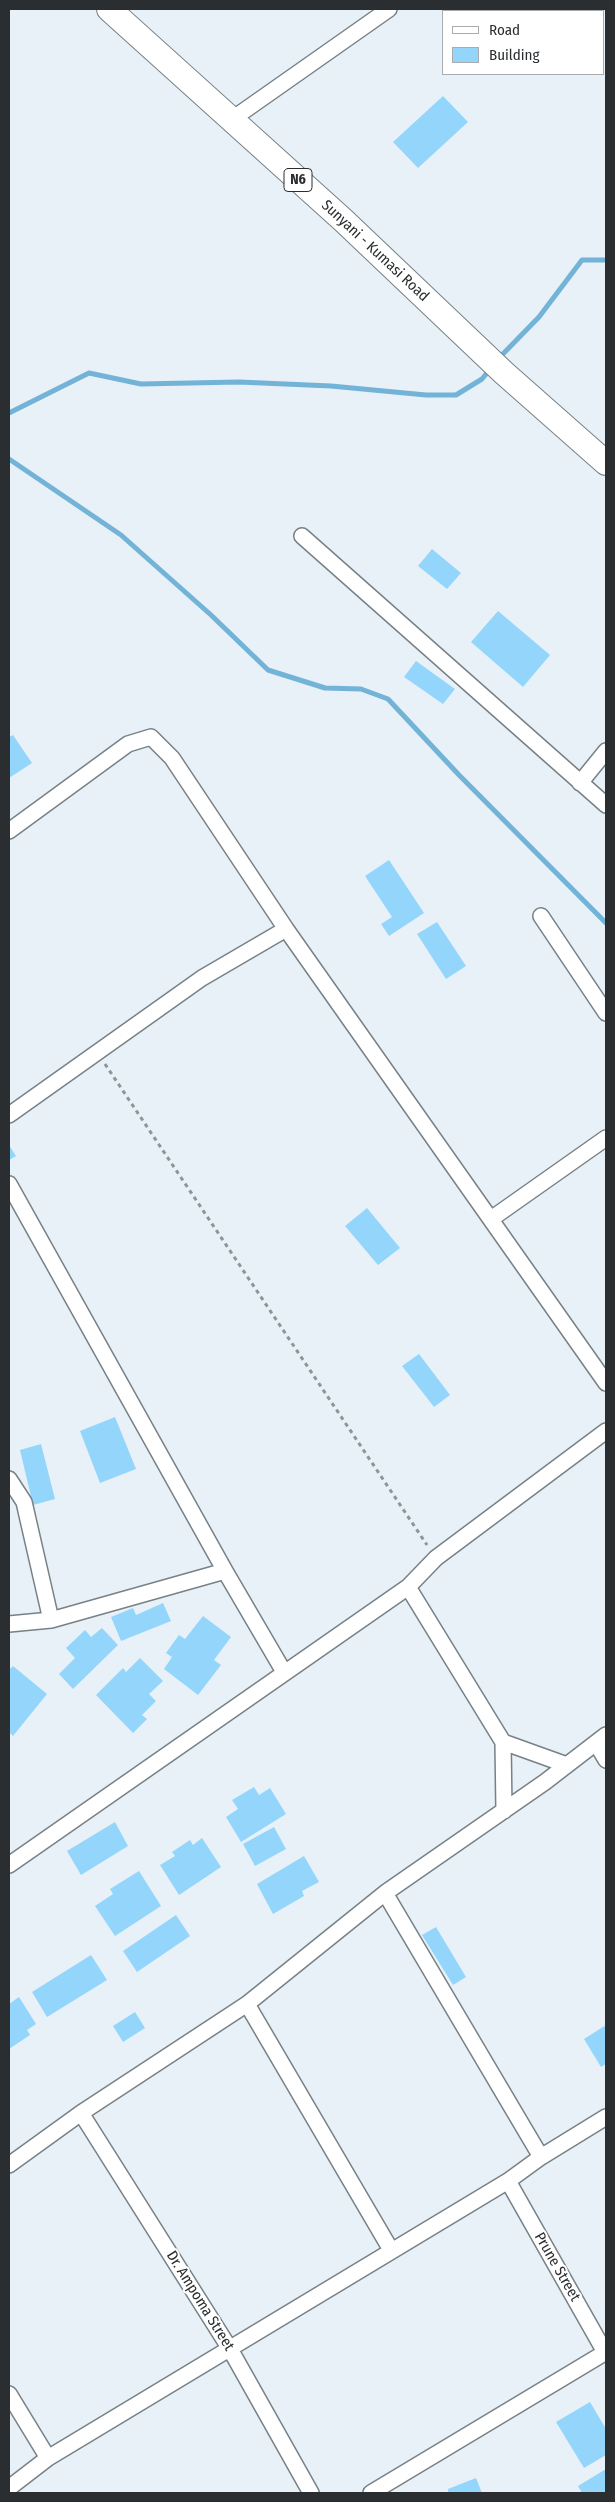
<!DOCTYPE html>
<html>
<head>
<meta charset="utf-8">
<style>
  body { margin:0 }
  #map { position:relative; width:615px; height:2502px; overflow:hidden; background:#e7f1f7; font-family:"Fira Sans Condensed",sans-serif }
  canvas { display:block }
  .frame { position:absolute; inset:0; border:10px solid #2a2e30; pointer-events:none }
  .legend { position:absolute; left:442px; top:10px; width:162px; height:65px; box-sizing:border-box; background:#fff; border:1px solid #aaabac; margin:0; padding:6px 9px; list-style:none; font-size:15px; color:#2a2e30 }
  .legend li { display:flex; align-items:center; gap:10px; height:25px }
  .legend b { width:25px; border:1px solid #aaabac }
</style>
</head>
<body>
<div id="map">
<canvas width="615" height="2502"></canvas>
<div class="frame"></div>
<ul class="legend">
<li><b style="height:6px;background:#fff"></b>Road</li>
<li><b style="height:14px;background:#94d6fb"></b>Building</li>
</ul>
</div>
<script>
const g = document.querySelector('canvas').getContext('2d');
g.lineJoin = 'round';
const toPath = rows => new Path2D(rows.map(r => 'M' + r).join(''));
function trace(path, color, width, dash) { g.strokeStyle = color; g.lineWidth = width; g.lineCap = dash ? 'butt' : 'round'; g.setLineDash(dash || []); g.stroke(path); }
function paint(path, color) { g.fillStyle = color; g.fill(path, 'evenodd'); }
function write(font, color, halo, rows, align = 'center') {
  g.font = font + ' "Fira Sans Condensed",sans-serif'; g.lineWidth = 4; g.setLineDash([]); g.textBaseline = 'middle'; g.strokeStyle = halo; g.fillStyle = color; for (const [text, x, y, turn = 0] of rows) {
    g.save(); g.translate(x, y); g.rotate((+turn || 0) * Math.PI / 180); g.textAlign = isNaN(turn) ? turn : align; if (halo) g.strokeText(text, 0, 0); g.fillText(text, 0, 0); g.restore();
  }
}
trace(toPath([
  [498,359,539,317,582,260,606,260],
  [9,413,89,373,141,384,239,382,331,386,426,395,456,395,482,379,491,368],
  [9,459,121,535,211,615,268,670,325,688,361,689,388,699,459,775,606,923]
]), '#72b3d7', 5);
paint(toPath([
  [443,96,468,122,418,168,393,142],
  [432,549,461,573,447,589,418,566],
  [498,611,550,655,523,687,471,642],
  [416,661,455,689,443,704,404,677],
  [13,735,32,763,9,778,9,737],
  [389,860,424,913,389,936,381,924,392,917,365,876],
  [437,922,466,966,446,979,417,934],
  [9,1145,16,1156,9,1160],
  [367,1208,400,1248,378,1265,345,1226],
  [419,1354,450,1395,434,1407,402,1366],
  [115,1417,136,1469,100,1483,80,1431],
  [41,1444,55,1499,33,1505,20,1450],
  [163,1603,171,1621,121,1641,111,1617,133,1608,136,1615],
  [203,1616,231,1637,214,1660,221,1665,198,1695,164,1669,172,1657,166,1653,179,1635,185,1639],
  [102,1628,118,1645,73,1689,59,1674,75,1658,66,1648,85,1630,91,1637],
  [140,1658,163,1681,149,1694,156,1701,142,1715,147,1719,133,1733,96,1695,123,1668,126,1672],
  [13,1666,47,1694,13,1736,9,1732,9,1670],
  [254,1787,259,1795,270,1788,286,1814,241,1842,226,1817,238,1809,232,1800],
  [115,1822,128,1846,81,1875,67,1851],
  [274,1827,286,1849,255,1866,243,1844],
  [202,1838,221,1867,179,1895,160,1865,175,1856,172,1852,190,1840,193,1845],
  [304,1856,319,1882,302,1891,304,1896,273,1914,257,1884],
  [139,1871,161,1906,115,1936,95,1906,113,1894,110,1889],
  [176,1915,190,1936,137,1972,123,1951],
  [436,1927,466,1977,453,1985,422,1935],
  [91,1955,107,1980,47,2017,32,1992],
  [19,1997,36,2024,27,2030,30,2035,9,2049,9,2004],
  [135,2012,145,2028,123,2042,113,2026],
  [606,2025,606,2064,601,2067,584,2039],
  [590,2402,606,2429,606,2455,584,2468,556,2422],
  [606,2469,606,2493,582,2493,578,2486],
  [476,2478,482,2493,448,2493,448,2489]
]), '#94d6fb');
const street = toPath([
  [231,120,389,9],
  [302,536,606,805],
  [580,783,606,751],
  [9,831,128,744,151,737,172,758,286,929,606,1383],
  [541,916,606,1013],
  [9,1115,202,978,286,929],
  [9,1184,225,1571,284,1672],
  [491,1219,606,1138],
  [9,1479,24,1502,51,1620],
  [408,1587,503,1742,504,1811],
  [9,1624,51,1620,225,1571],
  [503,1742,567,1765],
  [596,1743,606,1760],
  [9,1865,408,1587,436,1558,606,1431],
  [385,1893,541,2157],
  [247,2004,391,2250],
  [81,2113,230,2349,311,2493],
  [9,2165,81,2113,247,2004,385,1893,545,1782,606,1735],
  [508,2181,606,2354],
  [9,2394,48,2458],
  [9,2488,48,2458,508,2181,541,2157,606,2117],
  [371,2493,606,2352]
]);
const primary = toPath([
  [109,9,343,220,504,373,606,463]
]);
trace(street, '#788186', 18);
trace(primary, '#788186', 26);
trace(toPath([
  [105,1064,427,1545]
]), '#8e9599', 3, [4, 4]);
trace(street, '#fff', 15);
trace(primary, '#fff', 24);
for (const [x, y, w] of [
  [298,180,28]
]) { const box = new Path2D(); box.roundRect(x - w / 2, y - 11.5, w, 23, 4); g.fillStyle = '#fff'; g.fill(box); trace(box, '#2a2e30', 1); }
write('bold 14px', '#2a2e30', null, [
  ["N6",298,180]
]);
write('15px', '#2a2e30', '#fff', [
  ["Sunyani - Kumasi Road",375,251,43],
  ["Prune Street",557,2267,60],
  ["Dr. Ampoma Street",200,2301,58]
]);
</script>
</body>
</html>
